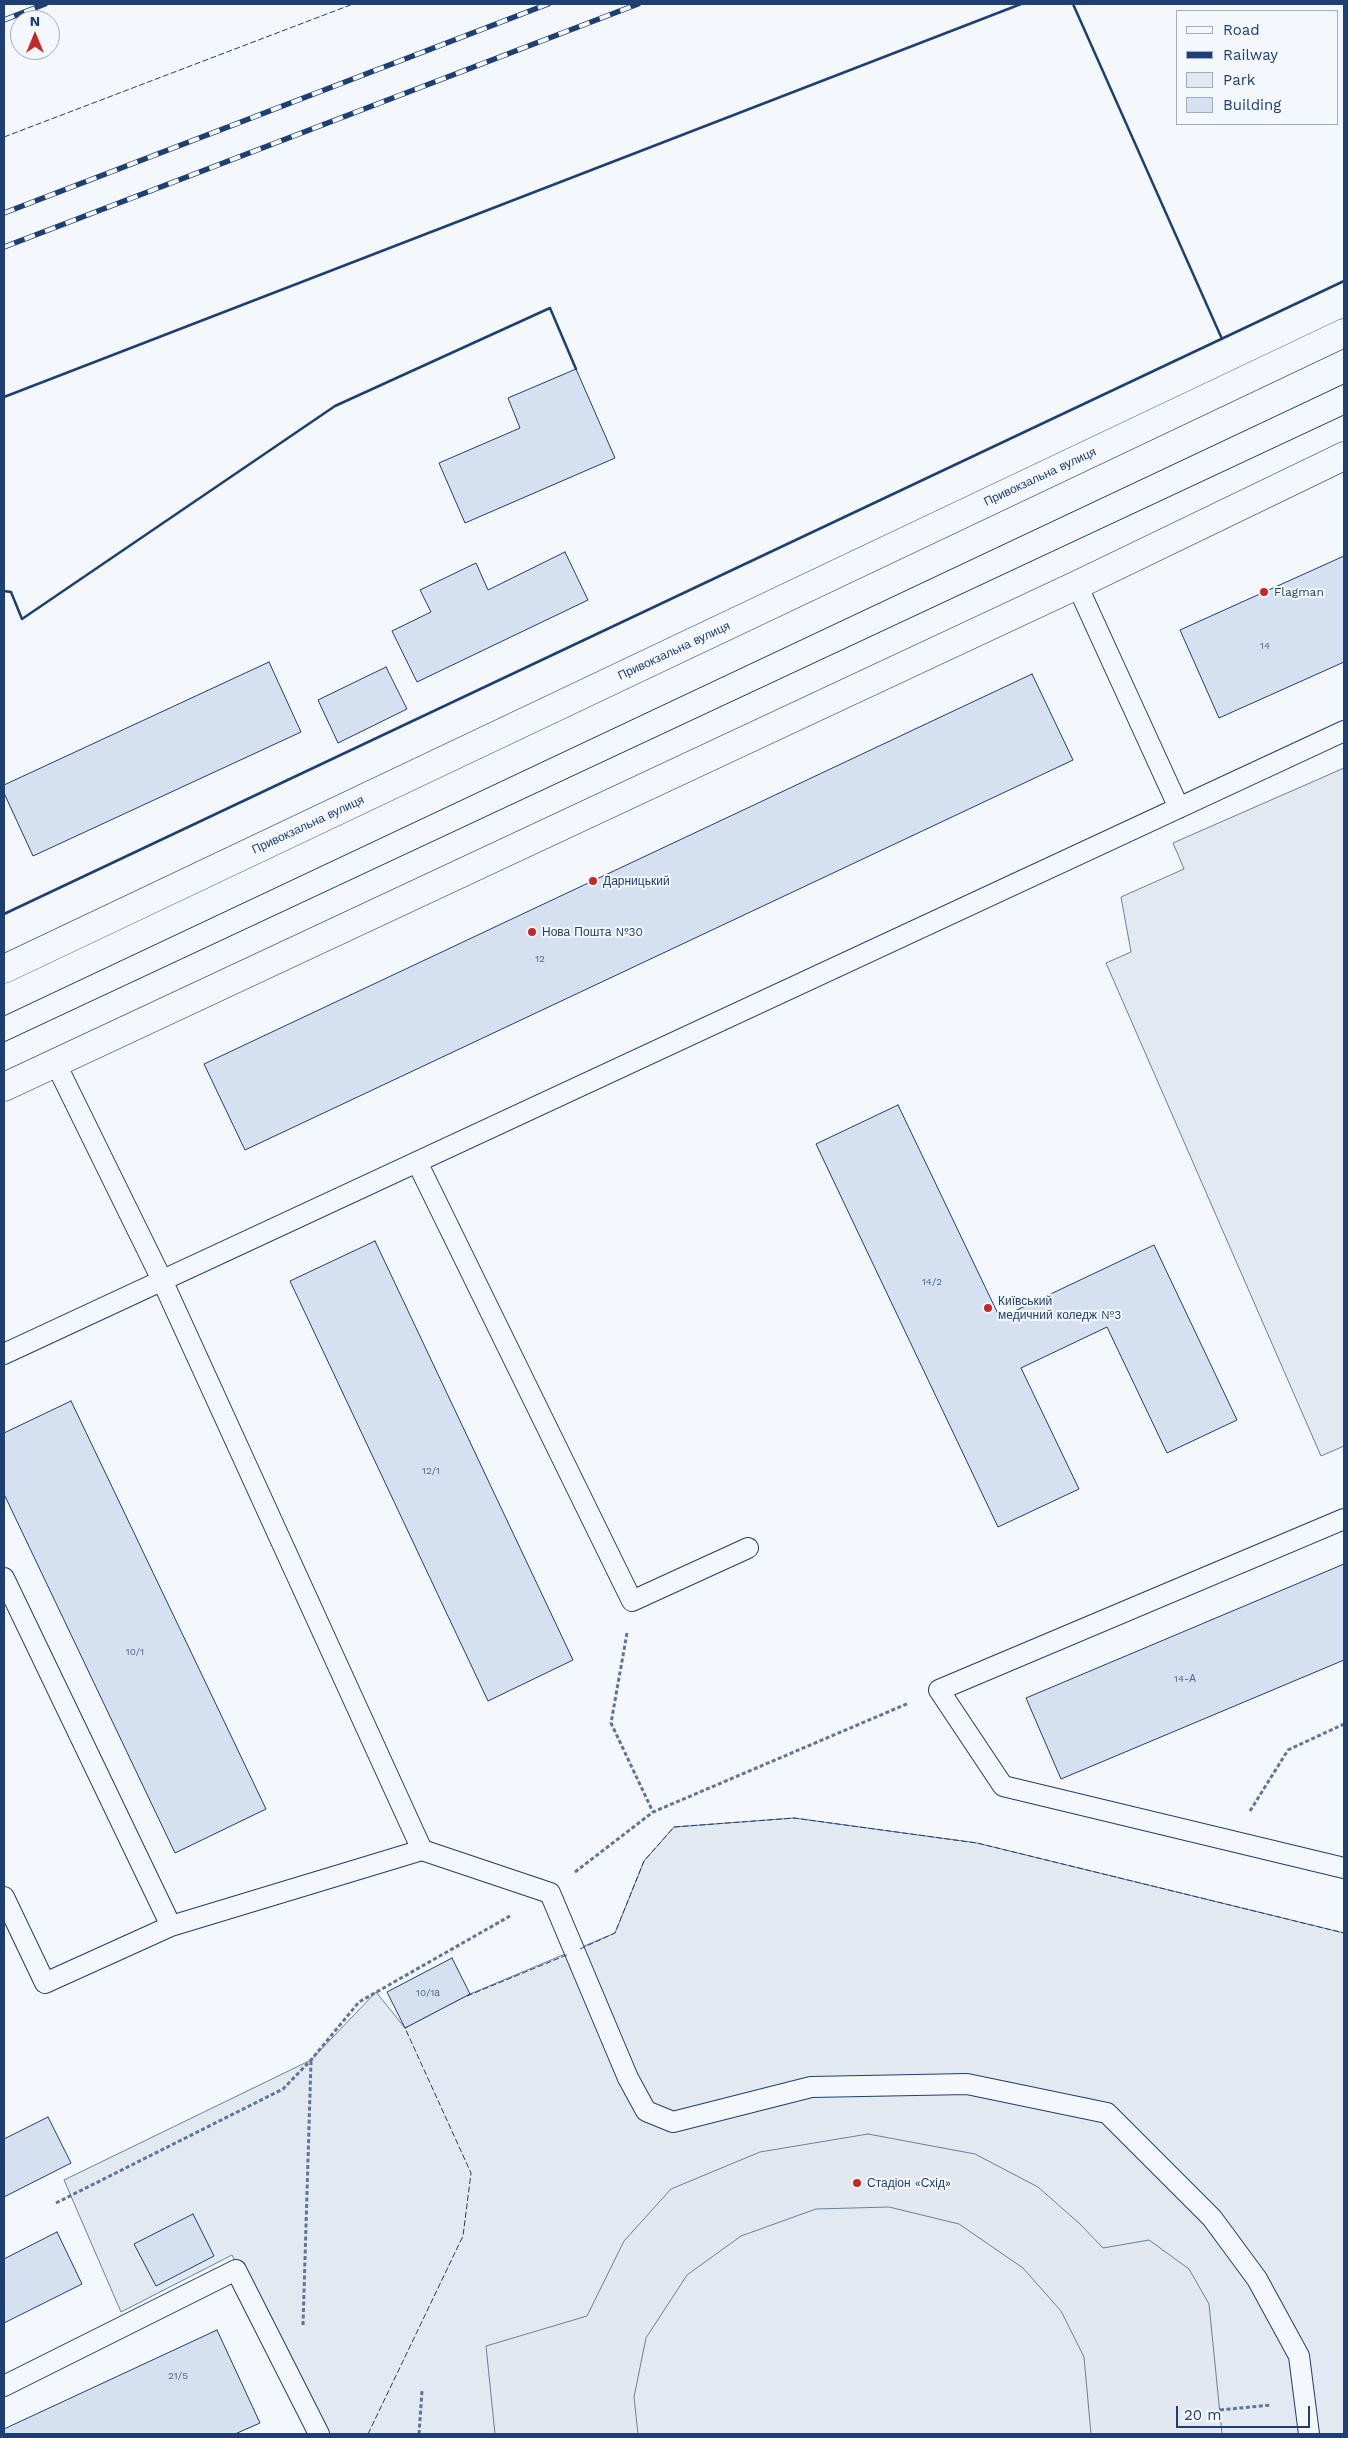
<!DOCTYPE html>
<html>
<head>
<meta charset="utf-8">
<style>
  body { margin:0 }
  #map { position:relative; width:1348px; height:2438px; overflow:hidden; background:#f4f7fb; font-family:"Work Sans",sans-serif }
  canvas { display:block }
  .frame { position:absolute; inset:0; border:5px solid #1d3f73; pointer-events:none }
  .legend { position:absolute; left:1176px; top:10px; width:162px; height:115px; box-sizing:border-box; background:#f4f7fb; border:1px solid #9eadc5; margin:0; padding:6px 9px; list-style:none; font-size:15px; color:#1d3f73 }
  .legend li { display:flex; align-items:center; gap:10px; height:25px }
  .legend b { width:25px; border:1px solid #9eadc5 }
  .north { position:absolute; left:10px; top:10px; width:50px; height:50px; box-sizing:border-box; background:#f4f7fb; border:1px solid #9eadc5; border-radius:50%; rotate:0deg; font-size:14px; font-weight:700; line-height:20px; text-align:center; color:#1d3f73 }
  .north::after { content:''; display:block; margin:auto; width:18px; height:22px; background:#c62828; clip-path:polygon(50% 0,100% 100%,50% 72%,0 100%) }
  .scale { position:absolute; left:1176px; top:2406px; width:134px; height:22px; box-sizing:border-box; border:2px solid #1d3f73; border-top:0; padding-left:6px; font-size:15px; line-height:18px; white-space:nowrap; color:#1d3f73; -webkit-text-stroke:4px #f4f7fb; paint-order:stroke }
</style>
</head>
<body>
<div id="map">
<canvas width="1348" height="2438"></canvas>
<div class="frame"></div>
<ul class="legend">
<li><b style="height:6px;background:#f4f7fb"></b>Road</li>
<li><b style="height:6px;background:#1d3f73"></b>Railway</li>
<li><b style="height:14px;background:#e3e9f0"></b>Park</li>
<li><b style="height:14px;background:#d5e0f0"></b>Building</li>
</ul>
<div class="north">N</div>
<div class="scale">20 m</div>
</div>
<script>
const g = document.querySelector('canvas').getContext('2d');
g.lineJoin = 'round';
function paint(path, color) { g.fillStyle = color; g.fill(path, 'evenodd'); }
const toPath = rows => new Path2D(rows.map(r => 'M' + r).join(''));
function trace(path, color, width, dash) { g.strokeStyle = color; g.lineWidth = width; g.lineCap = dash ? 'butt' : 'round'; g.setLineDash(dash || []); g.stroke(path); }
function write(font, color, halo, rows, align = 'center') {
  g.font = font + ' "Work Sans",sans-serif'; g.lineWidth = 4; g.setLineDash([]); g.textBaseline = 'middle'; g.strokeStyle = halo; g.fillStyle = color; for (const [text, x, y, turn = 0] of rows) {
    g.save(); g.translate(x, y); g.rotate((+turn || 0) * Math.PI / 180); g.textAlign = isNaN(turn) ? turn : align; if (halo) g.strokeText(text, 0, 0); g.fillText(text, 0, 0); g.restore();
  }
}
const green = toPath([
  [1344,768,1344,1446,1321,1456,1106,963,1131,952,1121,897,1184,869,1173,843,1344,768],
  [794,1818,977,1843,1344,1933,1344,2434,319,2434,232,2255,121,2312,64,2180,311,2060,376,1992,405,2028,470,1994,615,1933,644,1861,674,1827,794,1818]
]);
paint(green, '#e3e9f0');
trace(green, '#687fa3', 1);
const parking = toPath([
  [868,2134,975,2154,1038,2187,1080,2224,1103,2248,1149,2240,1189,2269,1209,2304,1222,2434,1091,2434,1084,2357,1061,2311,1023,2268,959,2224,889,2207,816,2209,741,2236,687,2275,646,2338,634,2397,638,2434,495,2434,486,2346,587,2316,624,2241,671,2189,760,2152,868,2134]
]);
paint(parking, '#e3e8f0');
trace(parking, '#687fa3', 1);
const building = toPath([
  [576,369,615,458,465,523,439,463,520,428,508,398,576,369],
  [565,552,588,600,417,682,392,631,431,612,420,590,476,563,488,590,565,552],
  [1344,556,1344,662,1219,718,1180,630,1344,556],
  [269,662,301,732,33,856,4,793,4,785,269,662],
  [386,667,407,709,338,743,318,700,386,667],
  [1032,674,1073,760,245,1150,204,1064,1032,674],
  [898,1105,1000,1318,1154,1245,1237,1420,1167,1453,1107,1327,1021,1368,1079,1489,998,1527,816,1144,898,1105],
  [375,1241,573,1660,488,1701,290,1281,375,1241],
  [71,1401,266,1809,175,1853,4,1494,4,1433,71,1401],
  [1344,1564,1344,1660,1061,1779,1026,1698,1344,1564],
  [452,1958,470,1994,405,2028,387,1992,452,1958],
  [48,2117,71,2163,4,2197,4,2139,48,2117],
  [193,2214,214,2256,156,2286,134,2244,193,2214],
  [57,2232,82,2284,4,2323,4,2259,57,2232],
  [217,2330,260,2423,235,2434,4,2434,4,2429,217,2330]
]);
paint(building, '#d5e0f0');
trace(building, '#1d3f73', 1);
const lane = toPath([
  [1077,585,1179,808],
  [56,1064,162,1280,422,1850,550,1893,628,2078,646,2111,673,2122,811,2087,967,2084,1107,2113,1212,2218,1257,2279,1299,2356,1309,2434],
  [417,1162,632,1601,748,1548],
  [4,1354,1344,731],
  [1344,1519,939,1690,1003,1786,1344,1868],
  [4,1578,171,1926],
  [4,1897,45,1983,171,1926,422,1850],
  [4,2386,236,2270,319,2434]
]);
const secondary = toPath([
  [4,969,1344,333],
  [4,1087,1077,585,1344,456]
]);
trace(lane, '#1d3f73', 22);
trace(secondary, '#1d3f73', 29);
trace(toPath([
  [627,1633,611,1723,653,1812],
  [1250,1811,1288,1750,1344,1724],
  [575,1872,653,1812,909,1703],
  [56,2203,283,2089,311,2060,359,2002,510,1916],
  [303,2325,311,2061],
  [1220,2410,1271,2405],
  [419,2434,422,2391]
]), '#5e769c', 3, [4, 2.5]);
trace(lane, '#f4f7fb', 20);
trace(secondary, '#f4f7fb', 28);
trace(toPath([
  [4,1016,1344,384],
  [4,1042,1344,415]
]), '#1d3f73', 1);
const rail = toPath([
  [4,20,45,4],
  [4,213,548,4],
  [4,247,638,4]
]);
trace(rail, '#1d3f73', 5.5);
trace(rail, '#f4f7fb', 4, [11]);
trace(toPath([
  [4,137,353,4],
  [580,1949,615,1933,644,1861,674,1827,794,1818,977,1843,1344,1933],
  [467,1996,569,1954],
  [368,2434,463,2236,471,2173,405,2028,407,2027]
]), '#1d3f73', 1, [6, 2.5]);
trace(toPath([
  [1073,4,1222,339],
  [4,397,1021,4],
  [4,591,11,592,22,619,335,406,550,308,576,369],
  [4,914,1344,281]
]), '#1d3f73', 2.5);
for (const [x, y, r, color] of [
  [1264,592,5,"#c62828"],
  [593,881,5,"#c62828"],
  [532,932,5,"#c62828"],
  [988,1308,5,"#c62828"],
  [857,2183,5,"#c62828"]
]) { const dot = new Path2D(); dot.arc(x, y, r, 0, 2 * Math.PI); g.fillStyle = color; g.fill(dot); trace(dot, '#f4f7fb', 2); }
write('10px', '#4b6792', null, [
  ["14",1265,646],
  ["12",540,959],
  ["14/2",932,1282],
  ["12/1",431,1471],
  ["10/1",135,1652],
  ["14-А",1185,1679],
  ["10/1а",428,1993],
  ["21/5",178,2376]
]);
write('12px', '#1d3f73', '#f4f7fb', [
  ["Привокзальна вулиця",1040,477,-25],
  ["Привокзальна вулиця",674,651,-25],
  ["Привокзальна вулиця",308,825,-25]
]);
write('12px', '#1d3f73', '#f4f7fb', [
  ["Flagman",1274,592],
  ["Дарницький",603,881],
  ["Нова Пошта №30",542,932],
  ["Київський",998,1301],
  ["медичний коледж №3",998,1315],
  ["Стадіон «Схід»",867,2183]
], 'left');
</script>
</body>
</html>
